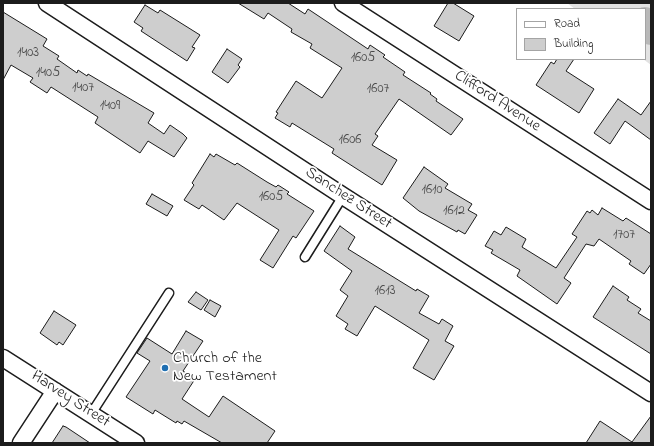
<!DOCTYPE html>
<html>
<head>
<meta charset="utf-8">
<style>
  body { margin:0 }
  #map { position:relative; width:654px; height:446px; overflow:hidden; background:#fff; font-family:"Indie Flower",sans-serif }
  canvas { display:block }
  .frame { position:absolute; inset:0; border:4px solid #1c1c1c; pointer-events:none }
  .legend { position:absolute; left:516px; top:8px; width:130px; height:52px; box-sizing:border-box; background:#fff; border:1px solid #a4a4a4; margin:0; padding:5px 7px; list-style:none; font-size:12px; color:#1c1c1c }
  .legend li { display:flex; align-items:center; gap:8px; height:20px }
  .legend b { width:20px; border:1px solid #a4a4a4 }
</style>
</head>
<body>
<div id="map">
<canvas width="654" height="446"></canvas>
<div class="frame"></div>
<ul class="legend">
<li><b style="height:5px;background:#fff"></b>Road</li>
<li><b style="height:11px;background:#cecece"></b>Building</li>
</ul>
</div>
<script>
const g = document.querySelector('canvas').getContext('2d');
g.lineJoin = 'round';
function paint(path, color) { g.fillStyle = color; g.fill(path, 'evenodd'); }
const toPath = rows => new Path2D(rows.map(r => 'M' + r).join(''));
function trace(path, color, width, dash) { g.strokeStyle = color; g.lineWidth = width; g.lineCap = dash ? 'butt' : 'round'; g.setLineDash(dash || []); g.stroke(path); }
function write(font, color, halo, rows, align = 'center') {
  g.font = font + ' "Indie Flower",sans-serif'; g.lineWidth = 3.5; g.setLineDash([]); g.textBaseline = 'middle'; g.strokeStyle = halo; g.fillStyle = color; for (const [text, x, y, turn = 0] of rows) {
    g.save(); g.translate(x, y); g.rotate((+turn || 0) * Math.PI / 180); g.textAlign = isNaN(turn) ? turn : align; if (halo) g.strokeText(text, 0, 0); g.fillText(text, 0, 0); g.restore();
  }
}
paint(toPath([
  [567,3,651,3,651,65,643,59,645,59,645,9,575,9]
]), '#e2e2e2');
trace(toPath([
  [645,21,651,31]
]), '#b8b8b8', 28);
const building = toPath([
  [238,3,288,3,305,14,308,9,368,49,370,45,385,55,383,57,405,72,403,75,431,93,430,94,437,99,436,101,463,119,451,135,399,99,375,134,378,136,372,145,397,160,382,185,332,153,334,149,292,123,290,127,275,118,278,113,276,112,296,81,322,98,342,68,310,48,312,44,291,32,292,29,268,13,264,19,238,3],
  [448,3,453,3,474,16,459,41,434,26,448,3],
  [145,5,158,13,160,10,200,35,192,47,195,48,187,61,141,31,143,28,134,22,145,5],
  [3,12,47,39,43,46,59,56,57,59,77,73,78,70,87,76,88,74,154,113,148,123,164,134,170,125,183,134,187,138,174,157,148,141,140,153,95,123,98,117,51,87,47,93,30,82,33,78,11,65,3,80,3,12],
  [227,49,242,59,238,65,240,67,228,83,212,72,227,49],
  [557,59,574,59,566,71,594,89,579,113,536,85,551,62,554,64,557,59],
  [618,99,641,115,651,101,651,140,625,121,610,144,594,133,618,99],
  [210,154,214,157,216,154,235,165,237,163,267,182,276,187,278,185,289,192,287,194,314,211,296,238,293,236,273,268,260,260,279,230,237,203,224,220,202,205,199,209,184,200,194,185,192,183,210,154],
  [424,167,448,184,445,188,472,204,468,210,477,215,465,234,458,230,457,232,419,211,403,198,424,167],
  [152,194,173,206,167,216,146,204,152,194],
  [602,208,623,221,626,218,651,234,651,264,644,274,629,264,631,261,599,239,594,246,586,244,564,278,571,283,557,304,517,276,520,270,491,253,493,250,485,246,494,231,501,235,506,227,526,239,522,247,556,268,577,237,572,234,587,211,590,213,592,210,598,215,602,208],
  [340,226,355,237,348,249,416,291,417,289,429,296,419,313,439,324,442,319,453,326,445,341,454,346,434,380,413,368,429,340,375,306,357,336,345,329,348,324,336,316,348,296,340,290,352,271,324,251,340,226],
  [613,286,629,297,627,300,641,309,638,313,651,321,651,354,593,317,613,286],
  [196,292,208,300,201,310,188,302,196,292],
  [210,300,221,306,215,317,204,310,210,300],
  [54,311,76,325,63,345,59,342,57,345,40,333,54,311],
  [186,331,203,341,183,371,195,379,182,399,209,417,223,396,275,431,267,443,222,443,184,421,182,424,177,421,176,423,155,410,153,414,126,397,150,361,137,353,147,338,172,354,186,331],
  [651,416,651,443,586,443,600,421,632,442,651,416],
  [63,426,66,427,90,443,52,443,63,426]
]);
paint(building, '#cecece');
trace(building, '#1c1c1c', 1);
const service = toPath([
  [305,257,343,196],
  [91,414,169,293]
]);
const minor = toPath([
  [47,3,343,196,651,393],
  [343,3,651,201],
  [3,358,136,443],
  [21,443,55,391]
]);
trace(service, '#1c1c1c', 11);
trace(minor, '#1c1c1c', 19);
trace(service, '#fff', 8);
trace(minor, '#fff', 16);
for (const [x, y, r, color] of [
  [165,368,4,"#1f6fb2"]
]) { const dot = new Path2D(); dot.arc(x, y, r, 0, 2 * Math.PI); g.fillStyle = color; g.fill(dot); trace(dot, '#fff', 1.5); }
write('14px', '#484848', null, [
  ["1403",28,54],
  ["1605",363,59],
  ["1405",48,74],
  ["1407",83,89],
  ["1607",378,90],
  ["1409",110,107],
  ["1606",350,141],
  ["1610",432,191],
  ["1605",271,198],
  ["1612",454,212],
  ["1707",624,236],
  ["1613",385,292]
]);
write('16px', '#1c1c1c', '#fff', [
  ["Clifford Avenue",497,102,33],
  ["Sanchez Street",348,199,33],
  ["Harvey Street",70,400,33]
]);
write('16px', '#1c1c1c', '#fff', [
  ["Church of the",173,359],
  ["New Testament",173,377]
], 'left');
</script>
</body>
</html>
